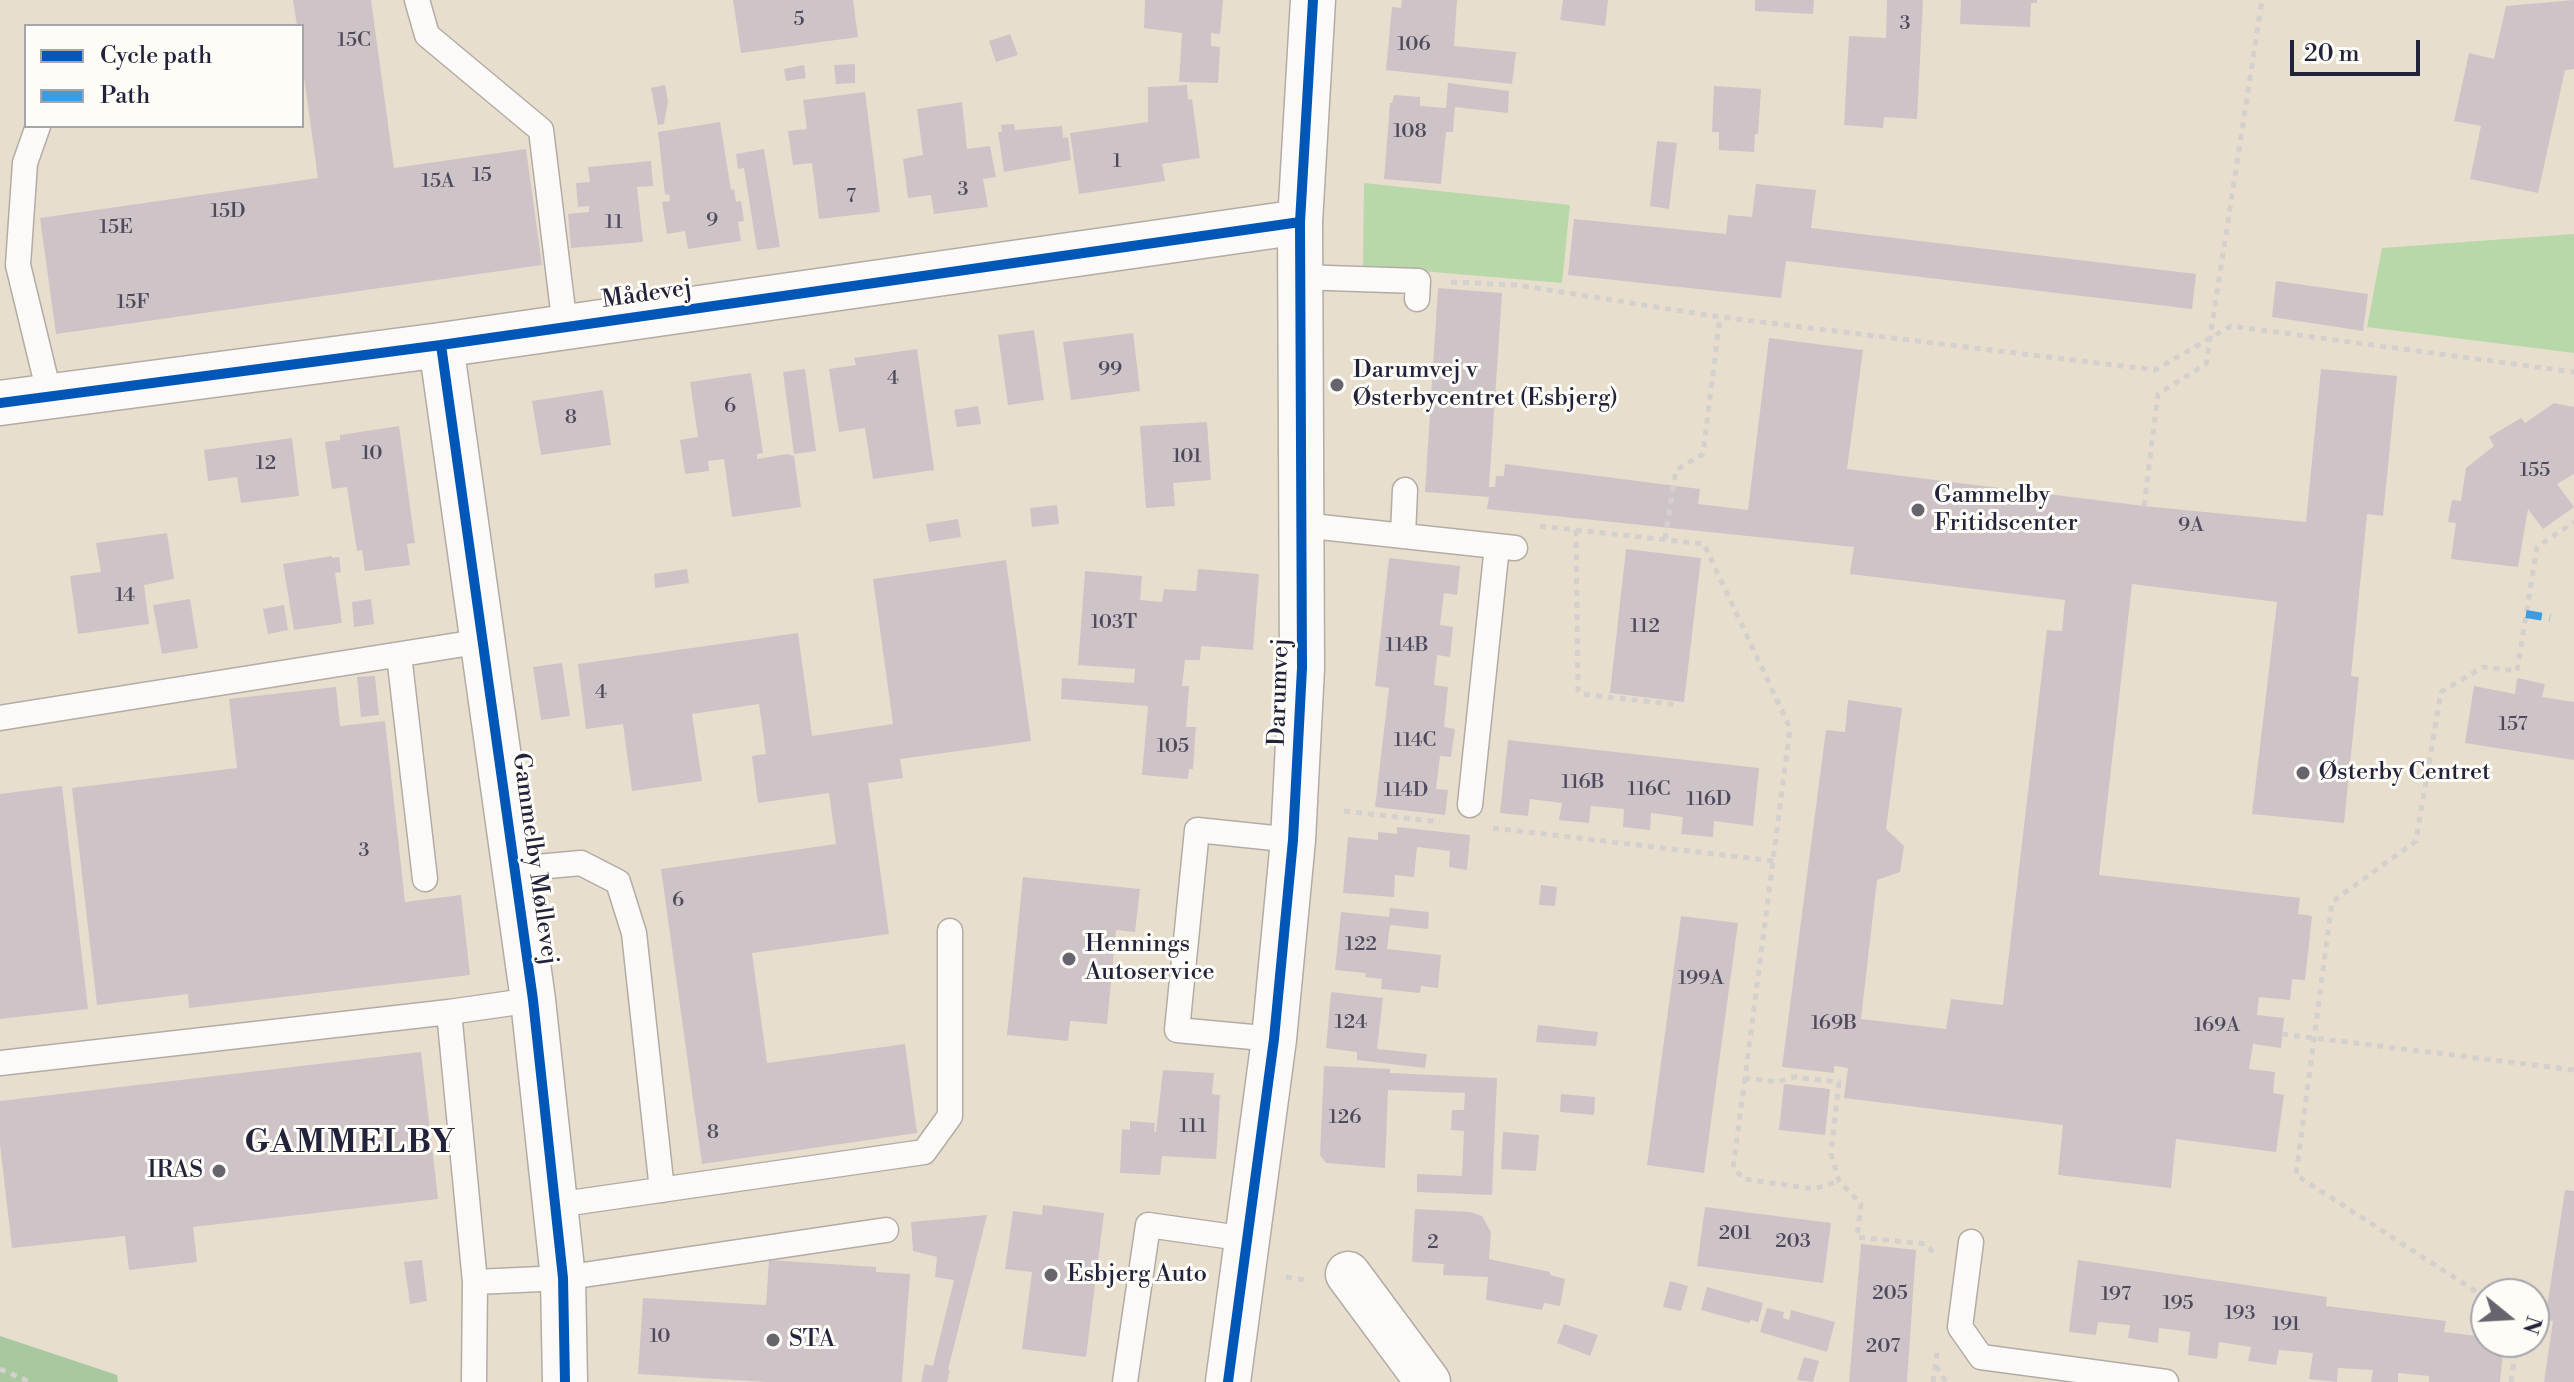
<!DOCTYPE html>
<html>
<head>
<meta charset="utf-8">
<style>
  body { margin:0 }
  #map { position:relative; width:2574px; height:1382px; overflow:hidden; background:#e8dece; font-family:"Libre Bodoni",serif }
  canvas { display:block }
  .legend { position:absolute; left:24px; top:24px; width:280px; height:104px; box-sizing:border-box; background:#fdfcf7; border:2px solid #a5a5ac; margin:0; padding:10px 14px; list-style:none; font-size:24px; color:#22223b }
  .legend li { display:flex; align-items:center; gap:16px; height:40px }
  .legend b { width:40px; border:2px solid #a5a5ac }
  .north { position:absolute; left:2470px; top:1278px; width:80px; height:80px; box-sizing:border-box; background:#fdfcf7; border:2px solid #a5a5ac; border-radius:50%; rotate:108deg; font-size:22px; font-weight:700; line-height:32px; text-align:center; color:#22223b }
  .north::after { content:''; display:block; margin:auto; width:28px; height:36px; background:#67646e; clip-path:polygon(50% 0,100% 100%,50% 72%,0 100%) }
  .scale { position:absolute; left:2290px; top:40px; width:130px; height:36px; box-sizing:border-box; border:4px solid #22223b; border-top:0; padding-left:10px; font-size:24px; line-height:28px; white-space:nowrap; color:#22223b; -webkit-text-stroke:6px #fdfcf7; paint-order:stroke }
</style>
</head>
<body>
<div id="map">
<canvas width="2574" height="1382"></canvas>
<ul class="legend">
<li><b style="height:10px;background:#0057b8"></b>Cycle path</li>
<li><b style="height:10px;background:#3c9ce2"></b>Path</li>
</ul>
<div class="north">N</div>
<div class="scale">20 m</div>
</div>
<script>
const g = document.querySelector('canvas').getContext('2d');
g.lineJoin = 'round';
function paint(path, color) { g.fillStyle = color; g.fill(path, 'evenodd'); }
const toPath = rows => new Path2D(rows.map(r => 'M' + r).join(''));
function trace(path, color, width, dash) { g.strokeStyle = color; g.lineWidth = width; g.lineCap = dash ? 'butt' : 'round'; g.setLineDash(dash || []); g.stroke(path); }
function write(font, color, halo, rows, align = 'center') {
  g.font = font + ' "Libre Bodoni",serif'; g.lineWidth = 6; g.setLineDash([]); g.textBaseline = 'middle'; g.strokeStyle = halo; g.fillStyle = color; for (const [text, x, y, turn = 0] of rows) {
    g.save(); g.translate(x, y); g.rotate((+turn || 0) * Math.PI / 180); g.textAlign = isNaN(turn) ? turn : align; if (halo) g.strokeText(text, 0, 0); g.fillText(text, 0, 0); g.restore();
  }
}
paint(toPath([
  [1364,183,1570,205,1562,283,1363,266],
  [2574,234,2574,353,2367,327,2382,248]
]), '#b8d8aa');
paint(toPath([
  [0,1336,117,1375,118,1382,0,1382]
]), '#a8c89f');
paint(toPath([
  [293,0,371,0,394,168,526,149,542,265,56,334,40,218,318,178,302,63,302,26,297,26],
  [733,0,853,0,858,37,741,53],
  [1145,0,1223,0,1220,34,1211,33,1211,46,1220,47,1218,83,1179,82,1182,33,1144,28],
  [1402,0,1457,0,1454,46,1516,52,1512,84,1386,70,1392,7,1401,8],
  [1563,0,1608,0,1605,26,1560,20],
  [1755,0,1814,0,1813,14,1755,11],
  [1887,0,1923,0,1917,119,1884,117,1883,128,1844,125,1849,36,1886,38],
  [1961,0,2037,0,2037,3,2031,3,2030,27,1960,24],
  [2574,0,2574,69,2565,70,2538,193,2470,179,2481,126,2454,121,2469,53,2494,59,2506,6],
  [1010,34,1018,55,996,62,989,41],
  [855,64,855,83,836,84,834,65],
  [804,65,806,78,786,81,784,69],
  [1448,83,1509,91,1508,113,1455,107,1453,132,1446,132,1441,184,1384,179,1390,103,1392,103,1394,95,1420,97,1420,106,1446,108],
  [665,85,668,101,664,124,658,125,651,88],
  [1187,85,1188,100,1192,99,1200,158,1162,164,1165,181,1079,194,1070,133,1148,122,1148,87],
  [1714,86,1761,89,1758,134,1755,134,1754,152,1719,150,1719,132,1712,132],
  [865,92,880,212,819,219,812,163,793,165,788,131,807,129,803,100],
  [962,102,967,149,990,146,996,177,983,179,988,207,934,214,931,195,908,198,903,159,923,155,917,109],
  [720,122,731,190,734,189,736,202,741,201,744,221,738,222,741,241,688,249,685,231,667,234,662,202,670,201,669,194,665,195,658,132],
  [1014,124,1015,130,1062,126,1063,138,1068,137,1071,160,1004,172,998,132,1002,132,1001,125],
  [1657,141,1677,143,1669,209,1650,206],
  [764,149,780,247,757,250,744,168,738,169,736,154],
  [651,161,653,186,637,187,643,242,571,248,568,214,589,212,589,206,578,207,576,183,590,182,588,167],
  [1756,184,1816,190,1811,228,2196,274,2192,309,1786,261,1781,298,1568,275,1574,219,1726,234,1728,215,1752,217],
  [2276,281,2368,294,2363,331,2272,317],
  [1438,288,1502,293,1489,487,1495,487,1496,476,1504,476,1505,464,1700,489,1698,504,1748,510,1769,338,1863,350,1847,469,2144,506,2306,522,2321,369,2397,376,2383,516,2367,514,2351,676,2359,677,2344,823,2252,814,2277,602,2132,584,2099,875,2300,898,2298,914,2312,916,2305,980,2292,979,2290,1000,2259,997,2257,1015,2284,1018,2281,1048,2253,1044,2249,1069,2275,1072,2273,1093,2284,1095,2276,1152,2176,1139,2171,1188,2058,1175,2063,1125,1844,1098,1848,1068,1834,1066,1834,1073,1782,1067,1826,730,1845,732,1848,700,1902,708,1886,829,1904,846,1900,872,1877,880,1861,1019,1946,1029,1951,999,2003,1005,2047,630,2062,631,2065,600,1850,574,1854,547,1487,509,1489,497,1425,492],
  [1034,330,1044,400,1008,405,998,335],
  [1133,333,1140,391,1071,400,1063,342],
  [917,349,934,470,873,479,865,428,839,432,829,369,856,365,854,358],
  [805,369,816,451,794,454,783,372],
  [751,373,763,453,757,454,757,459,787,454,794,456,801,507,732,517,724,459,708,461,709,471,685,474,680,440,698,437,690,382],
  [603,390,611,445,541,455,532,401],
  [2554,403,2574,407,2574,474,2557,484,2574,507,2543,529,2528,509,2518,567,2451,559,2456,523,2448,522,2450,510,2452,500,2461,501,2466,468,2494,446,2489,437,2521,418,2525,423],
  [978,406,981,424,957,427,954,410],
  [1207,422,1211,480,1173,483,1175,506,1146,508,1140,426],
  [399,426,415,543,407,544,410,565,365,571,362,550,357,551,347,487,332,489,325,442,340,440,340,435],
  [292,438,299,496,241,503,237,477,208,481,204,450],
  [1057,505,1059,524,1032,527,1030,508],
  [958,519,961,537,929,542,926,524],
  [167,533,174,579,144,585,149,624,78,634,70,576,101,572,96,543],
  [1626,549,1701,558,1684,702,1610,693],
  [332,556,332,558,339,557,341,572,335,573,342,623,294,630,283,564],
  [1389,558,1460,566,1457,595,1444,593,1440,625,1453,627,1450,657,1437,655,1434,685,1448,687,1444,727,1455,729,1451,757,1440,756,1436,789,1448,790,1445,815,1375,807,1389,688,1375,686],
  [1006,560,1031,741,900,759,903,778,868,783,889,934,752,953,767,1063,905,1044,917,1133,702,1164,661,869,836,844,829,793,758,803,752,756,766,754,759,704,692,714,702,781,632,791,623,724,586,729,578,664,798,633,812,736,893,724,873,579],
  [687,569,689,583,655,588,654,574],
  [1198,569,1259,574,1253,650,1201,646,1200,660,1185,660,1182,686,1189,686,1186,727,1196,727,1193,769,1189,769,1188,779,1142,775,1148,706,1061,699,1062,678,1134,683,1135,669,1078,665,1085,571,1142,576,1140,600,1162,602,1164,589,1196,591],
  [190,599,198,648,162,654,153,605],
  [371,599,374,624,354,627,352,602],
  [284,605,288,630,268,634,263,609],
  [562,663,570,716,541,720,533,667],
  [375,676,379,715,361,717,357,677],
  [2517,678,2545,684,2542,697,2574,702,2574,760,2465,743,2474,686,2515,694],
  [336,687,340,726,385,721,405,902,461,895,470,975,189,1008,188,994,97,1005,72,788,237,768,229,699],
  [1508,740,1759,768,1753,826,1714,821,1713,837,1681,834,1683,817,1651,813,1650,830,1623,827,1624,809,1591,806,1589,823,1559,820,1562,803,1530,799,1528,816,1500,813],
  [62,786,88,1009,0,1019,0,794],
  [1397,827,1470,835,1467,870,1449,867,1450,851,1417,847,1414,877,1395,875,1394,897,1343,893,1348,837,1378,840,1378,832,1397,834],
  [1023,877,1140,889,1135,932,1116,930,1107,1024,1070,1021,1068,1041,1007,1035],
  [1541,885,1557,887,1555,906,1539,905],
  [1390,908,1429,912,1428,929,1390,925,1387,949,1441,955,1438,988,1421,986,1420,993,1381,989,1382,979,1365,977,1366,973,1335,970,1341,912,1389,917],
  [1681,916,1738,923,1704,1173,1647,1165],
  [1331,992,1383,998,1377,1049,1427,1054,1425,1068,1357,1060,1357,1052,1326,1048],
  [1538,1025,1598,1032,1596,1046,1536,1042],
  [421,1052,438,1199,193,1227,197,1262,129,1270,125,1236,12,1248,0,1144,0,1101],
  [1324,1066,1390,1069,1390,1073,1497,1078,1492,1195,1417,1192,1417,1174,1462,1176,1464,1131,1451,1130,1452,1110,1464,1110,1465,1093,1388,1090,1385,1168,1326,1163,1320,1155],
  [1163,1070,1214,1073,1212,1094,1220,1095,1216,1159,1162,1156,1160,1175,1120,1173,1122,1129,1130,1130,1130,1121,1155,1123,1154,1132,1156,1132],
  [1784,1084,1830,1089,1825,1135,1779,1130],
  [1561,1094,1595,1097,1594,1115,1560,1112],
  [1503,1132,1539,1135,1536,1171,1501,1169],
  [2565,1190,2574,1191,2574,1382,2544,1382,2553,1321,2545,1320],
  [1043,1205,1104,1213,1086,1357,1022,1349,1032,1272,1005,1269,1013,1211,1042,1215],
  [1705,1207,1831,1223,1823,1283,1697,1266],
  [1415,1209,1470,1212,1482,1216,1491,1232,1489,1259,1550,1272,1550,1275,1565,1279,1560,1306,1544,1303,1542,1310,1486,1300,1488,1277,1443,1275,1444,1264,1412,1262],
  [987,1215,948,1370,950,1370,947,1382,921,1382,925,1364,933,1366,954,1280,935,1277,937,1257,913,1251,911,1222],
  [1861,1244,1916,1250,1907,1382,1849,1382],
  [422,1260,427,1301,410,1304,404,1262],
  [769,1260,876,1267,876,1272,910,1274,902,1382,767,1382,638,1374,643,1298,766,1305],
  [2078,1260,2327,1297,2326,1306,2446,1321,2444,1332,2486,1337,2486,1342,2504,1342,2500,1382,2429,1382,2429,1376,2398,1373,2398,1382,2371,1382,2373,1370,2338,1368,2337,1382,2309,1379,2313,1353,2279,1350,2276,1365,2248,1361,2251,1347,2219,1342,2217,1359,2188,1355,2190,1332,2159,1328,2158,1343,2128,1338,2130,1325,2098,1322,2096,1335,2069,1332],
  [1670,1281,1688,1286,1681,1311,1663,1307],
  [1707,1287,1763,1303,1758,1322,1751,1320,1749,1323,1701,1310],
  [1767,1308,1784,1312,1783,1318,1789,1320,1791,1310,1835,1322,1827,1352,1760,1332],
  [1564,1324,1598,1335,1590,1356,1557,1343],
  [1804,1357,1819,1361,1813,1382,1797,1380]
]), '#cec4c7');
const lane = toPath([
  [417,0,427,35,541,130,565,327],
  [38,126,25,163,18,265,50,397],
  [1298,277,1418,281,1417,299],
  [1302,525,1515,548],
  [1403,535,1405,490],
  [399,655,425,879],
  [0,718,483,641],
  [1470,805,1497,546],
  [515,869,581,863,618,882,634,933,662,1190],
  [1274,1039,1177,1030,1197,830,1293,840],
  [0,1063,449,1012],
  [556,1205,924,1152,950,1116,950,931],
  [1971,1242,1960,1327,1981,1357,2166,1382],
  [475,1282,563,1278,886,1230],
  [474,1382,475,1282,449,1012,533,1000],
  [1125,1382,1148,1225,1247,1239]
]);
const street = toPath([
  [441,345,533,1000,563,1278,565,1382],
  [0,403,441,345,1300,222],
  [1348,1274,1428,1382]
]);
const secondary = toPath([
  [1228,1382,1274,1039,1293,840,1302,668,1300,222,1313,0]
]);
trace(lane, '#b2aca5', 27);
trace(street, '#b2aca5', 47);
trace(secondary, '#b2aca5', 47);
trace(toPath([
  [1451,282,1517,285,1720,317,2155,370,2231,326,2574,372],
  [2144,506,2158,394,2206,364,2262,0],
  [1540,526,1704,544,1790,728,1745,1078,1778,1082,1794,1077,1839,1082,1831,1154,1839,1181,1861,1204,1857,1237,1926,1244,1935,1255],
  [1576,530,1578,690,1581,694,1679,705],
  [1665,539,1676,470,1703,454,1720,317],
  [1344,811,1440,822],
  [1493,828,1774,861],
  [2282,1034,2574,1070],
  [1745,1078,1733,1168,1744,1179,1814,1189,1839,1181],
  [1286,1277,1306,1280],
  [2486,1298,2296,1175,2332,902,2416,841,2441,692,2483,667,2517,671,2537,547,2574,522],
  [1936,1366,1946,1382],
  [0,1369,30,1382],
  [1933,1382,1937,1353],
  [2511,1382,2517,1342]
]), '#d3d0cd', 5, [6, 6]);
trace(lane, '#fcfaf8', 24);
trace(street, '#fcfaf8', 44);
trace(secondary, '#fcfaf8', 44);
trace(toPath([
  [2526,614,2550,618]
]), '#3c9ce2', 8, [16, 8]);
trace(toPath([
  [441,345,533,1000,563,1278,565,1382],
  [0,403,441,345,1300,222],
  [1228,1382,1274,1039,1293,840,1302,668,1300,222,1313,0]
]), '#0057b8', 10);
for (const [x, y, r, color] of [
  [1337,385,8,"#67646e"],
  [1918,510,8,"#67646e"],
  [2303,773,8,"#67646e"],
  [1069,959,8,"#67646e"],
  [219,1171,8,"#67646e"],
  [1051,1275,8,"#67646e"],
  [773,1340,8,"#67646e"]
]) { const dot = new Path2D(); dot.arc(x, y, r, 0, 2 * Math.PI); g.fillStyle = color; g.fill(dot); trace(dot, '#fdfcf7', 3); }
write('20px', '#4d4a5e', null, [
  ["5",799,20],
  ["3",1905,24],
  ["15C",354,41],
  ["106",1414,45],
  ["108",1410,132],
  ["1",1117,162],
  ["15",482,176],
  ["15A",438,182],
  ["3",963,190],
  ["7",851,197],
  ["15D",228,212],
  ["9",712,221],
  ["11",614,223],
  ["15E",116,228],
  ["15F",133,303],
  ["99",1110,370],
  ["4",893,379],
  ["6",730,407],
  ["8",571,418],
  ["10",372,454],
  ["101",1187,457],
  ["12",266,464],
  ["155",2535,471],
  ["9A",2191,526],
  ["14",125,596],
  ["103T",1114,623],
  ["112",1645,627],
  ["114B",1407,646],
  ["4",601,693],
  ["157",2513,725],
  ["114C",1415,741],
  ["105",1173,747],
  ["116B",1583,783],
  ["116C",1649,790],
  ["114D",1406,791],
  ["116D",1709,800],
  ["3",364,851],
  ["6",678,901],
  ["122",1361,945],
  ["199A",1701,979],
  ["124",1351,1023],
  ["169B",1834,1024],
  ["169A",2217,1026],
  ["126",1345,1118],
  ["111",1193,1127],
  ["8",713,1133],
  ["201",1735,1234],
  ["203",1793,1242],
  ["2",1433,1243],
  ["205",1890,1294],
  ["197",2116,1295],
  ["195",2178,1304],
  ["193",2240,1314],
  ["191",2286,1325],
  ["10",660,1337],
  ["207",1883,1347]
]);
write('24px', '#22223b', '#fdfcf7', [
  ["Mådevej",647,295,-8],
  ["Darumvej",1280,692,-88],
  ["Gammelby Møllevej",534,859,82]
]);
write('24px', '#22223b', '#fdfcf7', [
  ["Darumvej v",1353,371],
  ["Østerbycentret (Esbjerg)",1353,399],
  ["Gammelby",1934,496],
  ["Fritidscenter",1934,524],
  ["Østerby Centret",2319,773],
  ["Hennings",1085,945],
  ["Autoservice",1085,973],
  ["IRAS",203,1171,"right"],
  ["Esbjerg Auto",1067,1275],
  ["STA",789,1340]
], 'left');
g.letterSpacing = '2px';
write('bold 32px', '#22223b', '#fdfcf7', [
  ["GAMMELBY",351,1144]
]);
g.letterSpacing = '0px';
</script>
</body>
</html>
